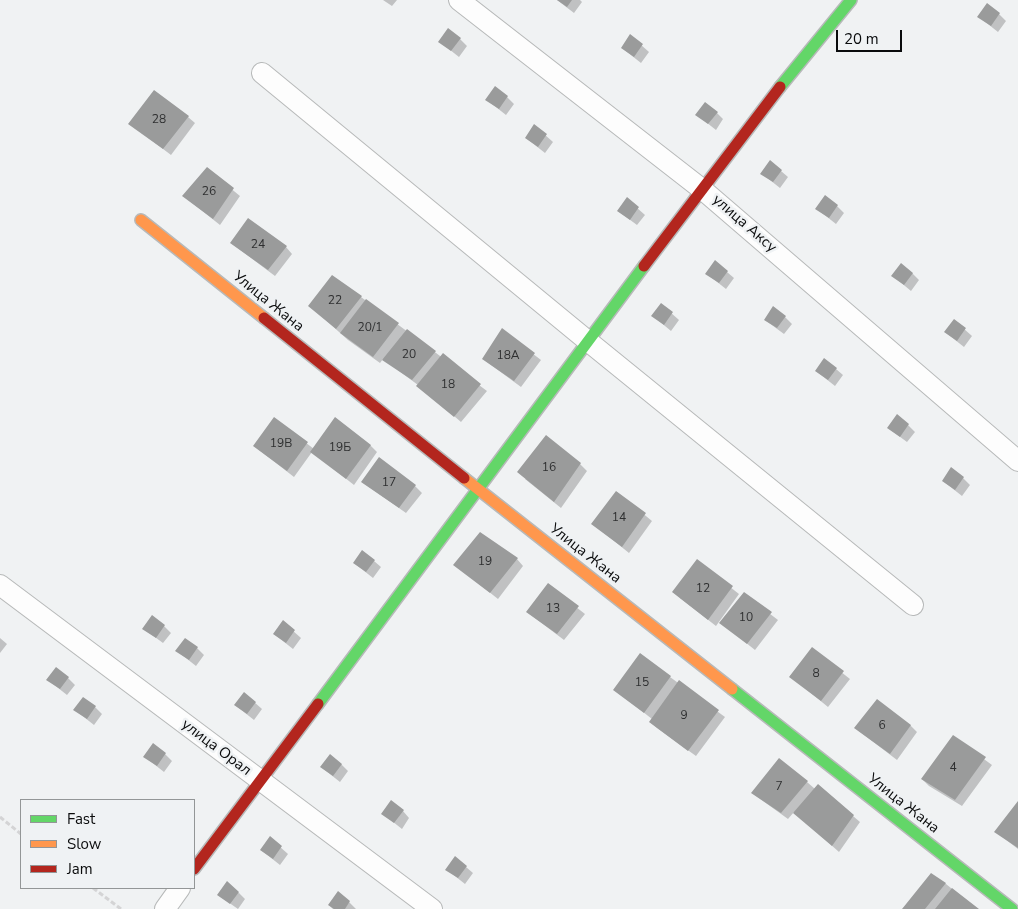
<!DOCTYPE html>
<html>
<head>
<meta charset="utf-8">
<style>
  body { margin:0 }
  #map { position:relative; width:1018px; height:909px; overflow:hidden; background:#f0f2f3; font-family:"Nunito Sans",sans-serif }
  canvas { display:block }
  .legend { position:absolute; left:20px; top:799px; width:175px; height:90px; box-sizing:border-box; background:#eff2f4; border:1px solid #939697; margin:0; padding:6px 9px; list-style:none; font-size:15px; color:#0a0b0c }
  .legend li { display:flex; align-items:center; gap:10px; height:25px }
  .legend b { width:25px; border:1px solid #939697 }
  .scale { position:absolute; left:836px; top:30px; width:66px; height:22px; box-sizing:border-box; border:2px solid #0a0b0c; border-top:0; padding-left:6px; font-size:15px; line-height:18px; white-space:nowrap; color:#0a0b0c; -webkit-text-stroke:4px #eff2f4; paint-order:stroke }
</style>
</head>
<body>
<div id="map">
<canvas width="1018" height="909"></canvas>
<ul class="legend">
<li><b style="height:6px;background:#63d668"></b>Fast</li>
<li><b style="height:6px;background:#ff974d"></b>Slow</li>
<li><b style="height:6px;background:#b3261e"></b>Jam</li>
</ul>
<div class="scale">20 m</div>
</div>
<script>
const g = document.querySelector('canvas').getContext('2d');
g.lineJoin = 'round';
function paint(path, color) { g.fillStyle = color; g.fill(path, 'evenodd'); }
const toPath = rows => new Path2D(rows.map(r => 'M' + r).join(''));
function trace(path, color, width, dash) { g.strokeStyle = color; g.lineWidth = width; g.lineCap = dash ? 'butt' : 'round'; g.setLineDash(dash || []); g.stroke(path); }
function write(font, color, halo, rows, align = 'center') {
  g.font = font + ' "Nunito Sans",sans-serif'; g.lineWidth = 5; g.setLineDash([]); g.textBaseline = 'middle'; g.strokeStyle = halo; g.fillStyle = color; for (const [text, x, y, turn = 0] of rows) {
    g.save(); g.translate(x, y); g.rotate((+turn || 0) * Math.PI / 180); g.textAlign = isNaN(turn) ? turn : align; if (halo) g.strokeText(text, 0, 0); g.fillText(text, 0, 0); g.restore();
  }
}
paint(toPath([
  [383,0,397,0,392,6],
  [557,0,580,0,582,2,574,13],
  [999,14,1006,21,998,32,979,17],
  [631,36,649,52,641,63,622,48],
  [460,39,467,46,459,57,440,42],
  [507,97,514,104,506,115,487,100],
  [717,113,723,119,716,130,697,115],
  [188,117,195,123,171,155,130,124],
  [535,126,553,142,545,153,526,138],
  [207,169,240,196,220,225,191,202],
  [781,171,788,177,780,188,761,173],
  [627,199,645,215,637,225,618,211],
  [837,206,844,213,836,224,817,209],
  [231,243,286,247,292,254,275,276],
  [727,272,734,278,726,289,707,274],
  [912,273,919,280,911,291,893,276],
  [361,297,487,391,461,422,418,385,383,359,380,363,348,340,310,306],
  [661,304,679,320,671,331,653,316],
  [785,317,792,324,784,334,765,320],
  [954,320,972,336,964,347,945,332],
  [502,330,541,360,521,387,483,359],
  [836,369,843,375,835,386,816,371],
  [275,419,314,449,370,445,377,452,354,485,312,452,294,477,254,446],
  [908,425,915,432,907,442,888,428],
  [580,464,587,471,561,508,525,479],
  [963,478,970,485,962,496,943,481],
  [362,482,415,486,422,493,406,513],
  [617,492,652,521,629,553,593,524],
  [517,559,523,566,498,599,455,565],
  [374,561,381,567,373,578,354,563],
  [697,561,739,594,716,626,680,598],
  [548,585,585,614,564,640,527,612],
  [744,594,778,620,755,650,721,623],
  [283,622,301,638,293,649,274,634],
  [164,626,171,633,163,643,144,629],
  [0,638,7,644,0,653],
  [197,648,204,655,196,666,177,651],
  [812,649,850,679,828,707,790,676],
  [670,677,725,717,696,756,657,728,650,722,652,719,615,690],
  [68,678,75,685,67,695,48,680],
  [244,693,262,709,254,720,235,705],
  [95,707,102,714,94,725,75,710],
  [910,725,917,732,897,760,855,728],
  [954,737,992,765,962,806,929,786,922,779],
  [165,754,172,761,164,772,145,757],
  [341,764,348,771,340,782,321,767],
  [807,782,815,789,818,786,860,822,839,852,794,812,788,819,752,793],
  [1018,804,1018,849,996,832],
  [403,811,409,818,402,829,383,814],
  [270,838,288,854,280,865,261,850],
  [466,867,473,873,465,884,446,869],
  [931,874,946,884,977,909,904,909],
  [239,893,245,899,238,909,218,895],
  [338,893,349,902,356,909,333,909,329,905]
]), '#0003');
paint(toPath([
  [557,0,572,0,567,7],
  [987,3,1000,13,991,26,977,17],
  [448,28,461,38,451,51,438,42],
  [630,34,643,44,634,57,621,48],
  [495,86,508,96,499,109,485,100],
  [154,90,189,116,163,149,128,124],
  [705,102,718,112,708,124,695,115],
  [534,124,547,134,538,147,525,138],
  [770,160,782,170,773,182,760,174],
  [207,167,234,188,213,219,182,196],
  [825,195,838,205,829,218,815,209],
  [627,197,639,207,630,220,617,211],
  [248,218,287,246,268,270,230,243],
  [715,260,728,271,719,283,705,274],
  [901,263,913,273,904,285,891,276],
  [332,275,362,296,336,329,308,306],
  [366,299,399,323,373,357,340,333],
  [661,303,673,312,664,325,651,316],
  [773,306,786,316,777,328,764,320],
  [954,319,966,328,957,341,944,332],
  [502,328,535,353,514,381,482,359],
  [407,329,436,351,412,380,382,360],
  [443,353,481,384,454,417,416,386],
  [824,358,837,368,828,380,815,371],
  [897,414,909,424,900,437,887,428],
  [274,417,308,442,287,471,253,446],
  [335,417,371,445,346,479,310,452],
  [546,435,581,463,554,502,517,472],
  [379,457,416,485,399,508,361,482],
  [951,467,964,477,955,490,942,481],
  [616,491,646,513,622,547,591,524],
  [480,532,518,558,490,593,453,565],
  [362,550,375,560,366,572,353,563],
  [697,559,733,586,708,620,672,592],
  [548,583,579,606,557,634,526,612],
  [744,592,772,612,747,644,719,623],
  [152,615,165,625,156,638,142,629],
  [283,620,295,630,286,643,273,634],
  [185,638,198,647,189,660,175,651],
  [812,647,844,671,821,701,789,677],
  [640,653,671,676,644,713,613,690],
  [56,667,69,677,60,689,46,680],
  [679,680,719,710,688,751,649,722],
  [244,692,256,702,247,714,234,705],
  [83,697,96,706,87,719,73,710],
  [877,699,911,725,890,754,854,728],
  [953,735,986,757,955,800,921,779],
  [153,743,166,753,157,766,143,757],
  [330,754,342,764,333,776,320,767],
  [779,758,808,781,781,813,751,793],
  [818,784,854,815,832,846,793,813],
  [391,800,404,810,394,823,381,814],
  [1018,801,1018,848,994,832],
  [270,836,282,846,273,859,260,850],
  [455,856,467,866,458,878,445,870],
  [931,873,946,883,925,909,902,909],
  [227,881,239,892,230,904,217,895],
  [952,888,979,909,935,909],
  [338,891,350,901,345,909,334,909,328,905]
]), '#9a9b9b');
const street = toPath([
  [459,0,703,190,1018,461],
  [262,73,589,342,913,605],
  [0,585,432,909],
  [165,909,180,888]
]);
const fast = toPath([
  [780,87,851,0],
  [732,689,1012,909],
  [318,704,644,266]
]);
const slow = toPath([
  [141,220,264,318],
  [464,478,732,689]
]);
const jam = toPath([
  [644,266,780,87],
  [264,318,464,478],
  [194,869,318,704]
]);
trace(street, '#b7b9b9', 22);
trace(fast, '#b7b9b9', 14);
trace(slow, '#b7b9b9', 14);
trace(jam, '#b7b9b9', 14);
trace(toPath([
  [0,817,21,834],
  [93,888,121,909]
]), '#d4d4d5', 3, [5, 2.5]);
trace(street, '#fdfdfd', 20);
trace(fast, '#63d668', 11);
trace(slow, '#ff974d', 11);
trace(jam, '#b3261e', 11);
write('12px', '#2e2f30', null, [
  ["28",159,120],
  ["26",209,192],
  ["24",258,245],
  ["22",335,301],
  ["20/1",370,328],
  ["20",409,355],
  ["18А",508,356],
  ["18",448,385],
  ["19В",281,444],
  ["19Б",340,448],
  ["16",549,468],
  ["17",389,483],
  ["14",619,518],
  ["19",485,562],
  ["12",703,589],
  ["13",553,609],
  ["10",746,618],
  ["8",816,674],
  ["15",642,683],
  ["9",684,716],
  ["6",882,726],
  ["4",953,768],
  ["7",779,787]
]);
write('15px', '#0a0b0c', '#eff2f4', [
  ["улица Аксу",744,224,41],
  ["Улица Жана",268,302,39],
  ["Улица Жана",585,554,38],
  ["улица Орал",216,748,37],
  ["Улица Жана",903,804,38]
]);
</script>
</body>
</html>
